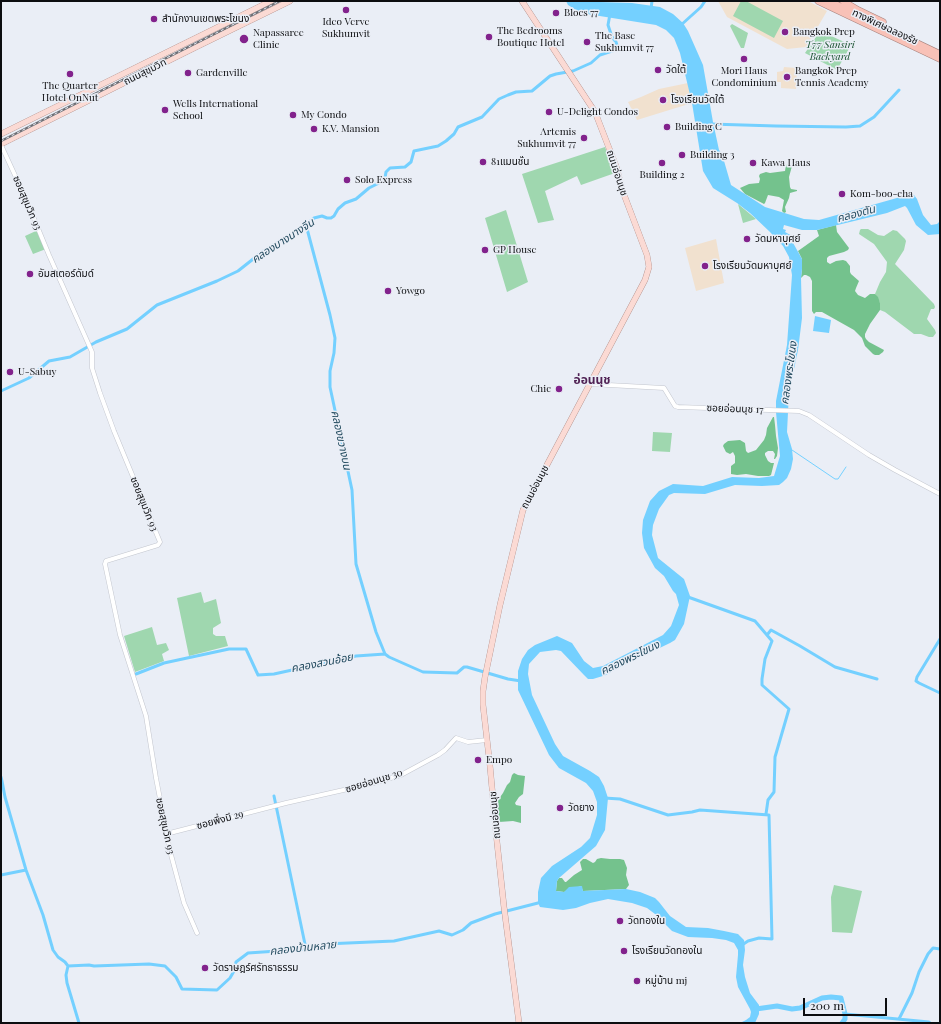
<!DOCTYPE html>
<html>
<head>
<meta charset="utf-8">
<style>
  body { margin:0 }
  #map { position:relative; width:941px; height:1024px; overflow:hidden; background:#eaeef6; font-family:"Playfair Display",serif }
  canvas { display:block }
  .frame { position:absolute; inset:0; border:2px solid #0c0d10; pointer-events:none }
  .scale { position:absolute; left:803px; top:998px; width:84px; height:18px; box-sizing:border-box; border:2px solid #0c0d10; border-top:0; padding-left:5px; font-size:12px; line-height:14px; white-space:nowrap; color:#0c0d10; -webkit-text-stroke:3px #eaeef6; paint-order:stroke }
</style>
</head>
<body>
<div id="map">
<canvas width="941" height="1024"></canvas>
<div class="frame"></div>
<div class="scale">200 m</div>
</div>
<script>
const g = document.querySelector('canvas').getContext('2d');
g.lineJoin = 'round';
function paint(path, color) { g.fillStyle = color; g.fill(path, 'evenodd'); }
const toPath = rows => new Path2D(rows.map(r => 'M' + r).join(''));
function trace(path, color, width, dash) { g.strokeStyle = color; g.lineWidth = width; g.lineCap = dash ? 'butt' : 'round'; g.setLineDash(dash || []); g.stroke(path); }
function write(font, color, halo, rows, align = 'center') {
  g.font = font + ' "Playfair Display","Noto Sans Thai",serif'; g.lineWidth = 3; g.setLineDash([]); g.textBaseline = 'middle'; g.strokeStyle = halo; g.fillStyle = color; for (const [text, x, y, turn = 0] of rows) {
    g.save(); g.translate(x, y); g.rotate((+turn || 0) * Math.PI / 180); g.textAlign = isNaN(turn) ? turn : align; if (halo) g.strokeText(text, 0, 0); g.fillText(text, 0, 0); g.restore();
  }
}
paint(toPath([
  [718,1,808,1,827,11,806,47,787,49,727,17],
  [784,67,797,68,796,89,781,88,781,82,777,82,777,72,783,71],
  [688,83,692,103,637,120,628,102,641,97,659,89],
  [716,239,724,283,696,291,685,248]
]), '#f1e1cf');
paint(toPath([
  [741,1,746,1,783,21,774,38,733,16],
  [732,24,748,33,744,48,741,48,730,26],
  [820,31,851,45,837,70,805,53],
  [605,147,615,173,581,185,577,176,545,191,554,220,538,223,522,174],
  [738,204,756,219,743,223],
  [506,210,528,282,507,292,485,218],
  [861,229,868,229,878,235,884,236,893,230,897,231,905,239,904,237,906,241,904,250,895,264,934,304,935,307,934,309,931,309,927,319,935,330,936,333,933,337,929,337,921,334,914,334,885,312,880,310,880,303,875,294,880,282,886,272,887,262,874,244,859,234,860,230],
  [38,230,46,249,33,254,25,236],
  [653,432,672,433,670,452,652,451],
  [201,592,204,603,216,599,221,623,213,628,213,634,216,636,225,636,228,646,189,656,177,598],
  [152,627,157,645,166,643,169,650,162,654,164,661,135,672,124,636],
  [834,885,862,891,852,933,832,932,831,897]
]), '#9fd7af');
paint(toPath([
  [790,164,792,166,789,177,790,187,791,189,797,190,797,191,790,193,789,198,785,207,786,212,784,213,782,211,784,200,779,197,768,195,765,203,764,204,745,194,740,188,749,184,759,183,760,179,759,176,760,174,766,172,770,173,785,171,786,165],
  [836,225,837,232,849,248,848,250,844,252,829,256,827,258,827,262,830,264,836,261,843,260,846,261,850,266,850,272,851,274,859,281,856,288,855,291,858,295,865,298,870,294,875,294,878,297,880,303,880,310,870,324,865,334,865,337,866,339,869,342,884,350,883,352,879,355,875,355,873,354,865,346,862,338,854,330,822,312,816,312,814,314,812,311,812,281,810,277,806,275,804,275,801,278,802,269,802,259,798,251,819,236,817,230],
  [773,417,774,417,775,425,776,436,778,448,777,456,775,459,774,459,775,454,773,451,768,451,765,453,765,455,768,461,771,463,774,463,771,475,769,476,758,476,746,474,737,475,731,474,731,466,735,463,735,456,733,452,730,454,726,452,723,446,724,444,728,441,740,440,745,443,746,451,748,453,756,450,764,440,766,435,767,428],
  [514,773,518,775,525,776,523,794,519,797,515,803,516,805,521,806,521,823,513,821,499,822,497,819,498,800,503,793,507,785,510,782,512,775],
  [601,858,610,859,620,859,624,860,627,868,626,875,629,885,626,889,583,891,581,886,564,892,556,891,557,881,559,878,562,878,565,882,566,882,574,875,582,870,580,862,583,859,586,859,593,863,595,862,597,859]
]), '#74c28d');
paint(toPath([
  [566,1,632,3,660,7,673,14,683,23,688,31,703,65,713,122,719,150,722,154,731,185,765,207,804,219,819,220,911,194,914,195,917,199,923,215,931,225,937,224,940,221,940,234,928,235,916,225,907,208,905,206,887,213,817,230,802,230,784,225,783,229,786,230,785,232,794,237,792,241,802,259,802,269,801,278,802,318,798,350,789,393,787,432,792,449,793,459,791,469,787,478,783,482,779,485,762,486,735,485,705,494,674,493,669,495,659,509,653,525,652,535,658,558,684,579,690,596,684,624,675,640,670,643,618,668,606,675,593,679,588,679,584,675,561,651,556,650,540,652,529,664,528,674,532,695,555,744,563,756,590,771,599,777,604,786,608,798,605,830,596,846,559,878,557,881,556,891,564,892,569,887,582,886,583,891,626,889,640,892,655,898,659,902,670,916,686,927,708,928,724,931,738,934,744,940,745,950,743,965,745,977,750,993,759,1005,759,1014,755,1023,740,1023,746,1020,750,1017,751,1012,750,1009,738,987,736,977,738,955,738,950,734,943,726,940,712,938,688,937,672,931,655,914,647,908,632,903,608,899,590,903,576,908,563,910,540,907,538,903,538,892,541,878,552,866,581,847,590,838,597,815,597,802,593,791,586,783,559,768,549,755,518,690,518,671,522,659,528,650,535,645,557,636,572,643,584,661,593,668,603,666,663,635,671,626,679,605,676,594,673,591,664,576,655,568,644,548,642,533,643,520,650,501,659,491,673,484,703,486,732,477,759,478,774,476,780,456,776,412,776,401,787,345,792,275,789,257,783,246,770,232,750,213,737,203,713,188,703,171,692,103,680,53,674,38,666,30,656,25,581,13,568,5],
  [815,316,831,320,829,333,813,331]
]), '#74d0ff');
trace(toPath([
  [792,450,835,479,838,479,846,467]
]), '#74d0ff', 1);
trace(toPath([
  [651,9,652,1],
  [681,25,701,7,705,1],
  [710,124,776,126,846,127,860,126,874,117,899,90],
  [306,225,330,315,335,338,334,353,330,371,330,387,352,490,356,564,376,632,385,654],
  [1,391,29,378,49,361,70,357,96,342,127,329,157,305,217,281,238,271,262,252,306,225,314,218,322,216,327,218,331,218,334,216,338,209,345,203,356,199,369,188,383,181,385,178,386,172,390,168,405,167,411,162,414,151,438,146,446,141,454,134,458,127,482,117,499,99,508,95,516,92,532,91,550,76,556,74,573,71,591,63,600,55,615,50,617,45,616,42,612,37,608,25,610,14],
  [688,597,755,621,772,641,765,659,762,679,762,685,789,709,775,757,774,792,768,800,766,814],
  [767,635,771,630,800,646,835,667,877,679],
  [940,639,917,677,916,681,919,683,940,693],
  [136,674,164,663,229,649,246,649,258,675,274,674,356,656,385,654,389,657,423,672,457,673,464,667,467,667,508,679,521,681],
  [1,777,2,781,5,797,26,870,43,915,53,950,58,957,65,962,68,966],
  [274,796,306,949],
  [604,798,620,799,668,815,692,812,700,810,769,815,772,939,759,938,748,941,742,945],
  [1,875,26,870],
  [845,1014,929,1022,930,1023],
  [899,1019,912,993,919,972,928,954,933,948,940,949],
  [79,1023,67,983,66,975,68,966,89,965,94,966,149,964,165,966,176,977,182,989,217,990,230,978,234,971,236,962,248,953,307,949,325,944,394,941,439,931,452,935,463,930,471,923,495,914,538,903,542,901]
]), '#74d0ff', 3);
trace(toPath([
  [756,1009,777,1006,792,1009,800,1008,822,998,831,997,841,998,845,1014,845,1019,842,1023]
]), '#74d0ff', 5);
const minor = toPath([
  [1,145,25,197,49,255,92,352,92,368,100,393,114,431,160,542,158,545,106,561,105,564,120,635,146,716,156,778,170,851,184,903,197,933],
  [590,384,664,388,675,406,678,407,799,411,809,415,869,455,895,470,940,494],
  [166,834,286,803,370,784,401,775,438,755,445,750,456,738,468,742,487,740]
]);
const major = toPath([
  [1,134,271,1],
  [1,144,198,46,290,1],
  [519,1023,504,907,497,842,490,766,483,705,483,691,485,677,500,605,523,510,645,280,649,267,647,255,623,192,616,166,595,112,522,1]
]);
const highway = toPath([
  [818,1,940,59],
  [829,1,940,54],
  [843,1,858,10,883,22]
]);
trace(minor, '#c3c6ce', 5);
trace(major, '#a5827d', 6);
trace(highway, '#a5827d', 7);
trace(minor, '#fff', 4);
trace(major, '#fbdad4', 5.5);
trace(highway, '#f8c1b7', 6);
const rail = toPath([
  [1,141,280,1]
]);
trace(rail, '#6e7076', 2.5);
trace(rail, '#eaeef6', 1, [3]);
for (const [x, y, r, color] of [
  [346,10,4,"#82228c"],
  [556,13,4,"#82228c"],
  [154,19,4,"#82228c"],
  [785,32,4,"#82228c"],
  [489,37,4,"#82228c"],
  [244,39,5,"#82228c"],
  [587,42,4,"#82228c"],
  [744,59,4,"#82228c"],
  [658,70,4,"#82228c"],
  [188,73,4,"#82228c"],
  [70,74,4,"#82228c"],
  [787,77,4,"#82228c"],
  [663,100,4,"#82228c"],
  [165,110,4,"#82228c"],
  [549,112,4,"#82228c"],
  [293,115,4,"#82228c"],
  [667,127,4,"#82228c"],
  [314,129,4,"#82228c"],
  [584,138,4,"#82228c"],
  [682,155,4,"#82228c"],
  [483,162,4,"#82228c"],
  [662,163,4,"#82228c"],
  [753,163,4,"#82228c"],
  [347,180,4,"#82228c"],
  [842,194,4,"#82228c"],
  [747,239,4,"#82228c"],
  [485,250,4,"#82228c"],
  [705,266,4,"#82228c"],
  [30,274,4,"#82228c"],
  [388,291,4,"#82228c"],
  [10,372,4,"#82228c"],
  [559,389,4,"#82228c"],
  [478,760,4,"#82228c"],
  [560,808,4,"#82228c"],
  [620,921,4,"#82228c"],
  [624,951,4,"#82228c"],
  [205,968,4,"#82228c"],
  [637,981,4,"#82228c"]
]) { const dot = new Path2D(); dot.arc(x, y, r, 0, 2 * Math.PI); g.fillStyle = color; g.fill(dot); trace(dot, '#eaeef6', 1.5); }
write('10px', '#0c0d10', '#eaeef6', [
  ["Blocs 77",564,13],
  ["สำนักงานเขตพระโขนง",162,19],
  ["Ideo Verve",346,22,"center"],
  ["Sukhumvit",346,34,"center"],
  ["The Bedrooms",497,31],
  ["Boutique Hotel",497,43],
  ["Bangkok Prep",793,32],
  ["Napassaree",253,33],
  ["Clinic",253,45],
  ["The Base",595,36],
  ["Sukhumvit 77",595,48],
  ["วัดใต้",666,70],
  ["Mori Haus",744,71,"center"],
  ["Condominium",744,83,"center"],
  ["Bangkok Prep",795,71],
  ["Tennis Academy",795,83],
  ["Gardenville",196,73],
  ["The Quarter",70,86,"center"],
  ["Hotel OnNut",70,98,"center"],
  ["โรงเรียนวัดใต้",671,100],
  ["Wells International",173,104],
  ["School",173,116],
  ["U-Delight Condos",557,112],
  ["My Condo",301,115],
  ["Building C",675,127],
  ["K.V. Mansion",322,129],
  ["Artemis",576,132,"right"],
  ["Sukhumvit 77",576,144,"right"],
  ["Building 3",690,155],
  ["81แมนชั่น",491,162],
  ["Kawa Haus",761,163],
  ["Building 2",662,175,"center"],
  ["Solo Express",355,180],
  ["Kom-boo-cha",850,194],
  ["วัดมหาบุศย์",755,239],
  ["GP House",493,250],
  ["โรงเรียนวัดมหาบุศย์",713,266],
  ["อัมสเตอร์ดัมด์",38,274],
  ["Yowgo",396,291],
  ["U-Sabuy",18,372],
  ["Chic",551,389,"right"],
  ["Empo",486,760],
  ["วัดยาง",568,808],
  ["วัดทองใน",628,921],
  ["โรงเรียนวัดทองใน",632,951],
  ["วัดราษฎร์ศรัทธาธรรม",213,968],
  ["หมู่บ้าน mj",645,981]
], 'left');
write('10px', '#0c0d10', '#eaeef6', [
  ["ทางพิเศษฉลองรัช",885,27,25],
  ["ถนนสุขุมวิท",145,72,-27],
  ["ถนนอ่อนนุช",617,173,72],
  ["ซอยสุขุมวิท 93",27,203,67],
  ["ซอยอ่อนนุช 17",735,409,2],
  ["ถนนอ่อนนุช",535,487,-62],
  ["ซอยสุขุมวิท 93",144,504,68],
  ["ซอยอ่อนนุช 30",374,781,-17],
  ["ถนนอ่อนนุช",495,815,-95],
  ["ซอยพึ่งมี 29",220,820,-15],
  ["ซอยสุขุมวิท 93",165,826,78]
]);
write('italic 10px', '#154f2c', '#eaeef6', [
  ["T77 Sansiri",830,45],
  ["Backyard",830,57]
]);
write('italic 11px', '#234b5f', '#eaeef6', [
  ["คลองตัน",856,214,-15],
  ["คลองบางนางจีน",283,241,-33],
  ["คลองพระโขนง",789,373,-82],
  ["คลองขวางบน",341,440,78],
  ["คลองพระโขนง",630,658,-26],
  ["คลองสวนอ้อย",322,663,-11],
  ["คลองบ้านหลาย",303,948,-6]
]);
write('bold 12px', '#502254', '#eaeef6', [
  ["อ่อนนุช",592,380]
]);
</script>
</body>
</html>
